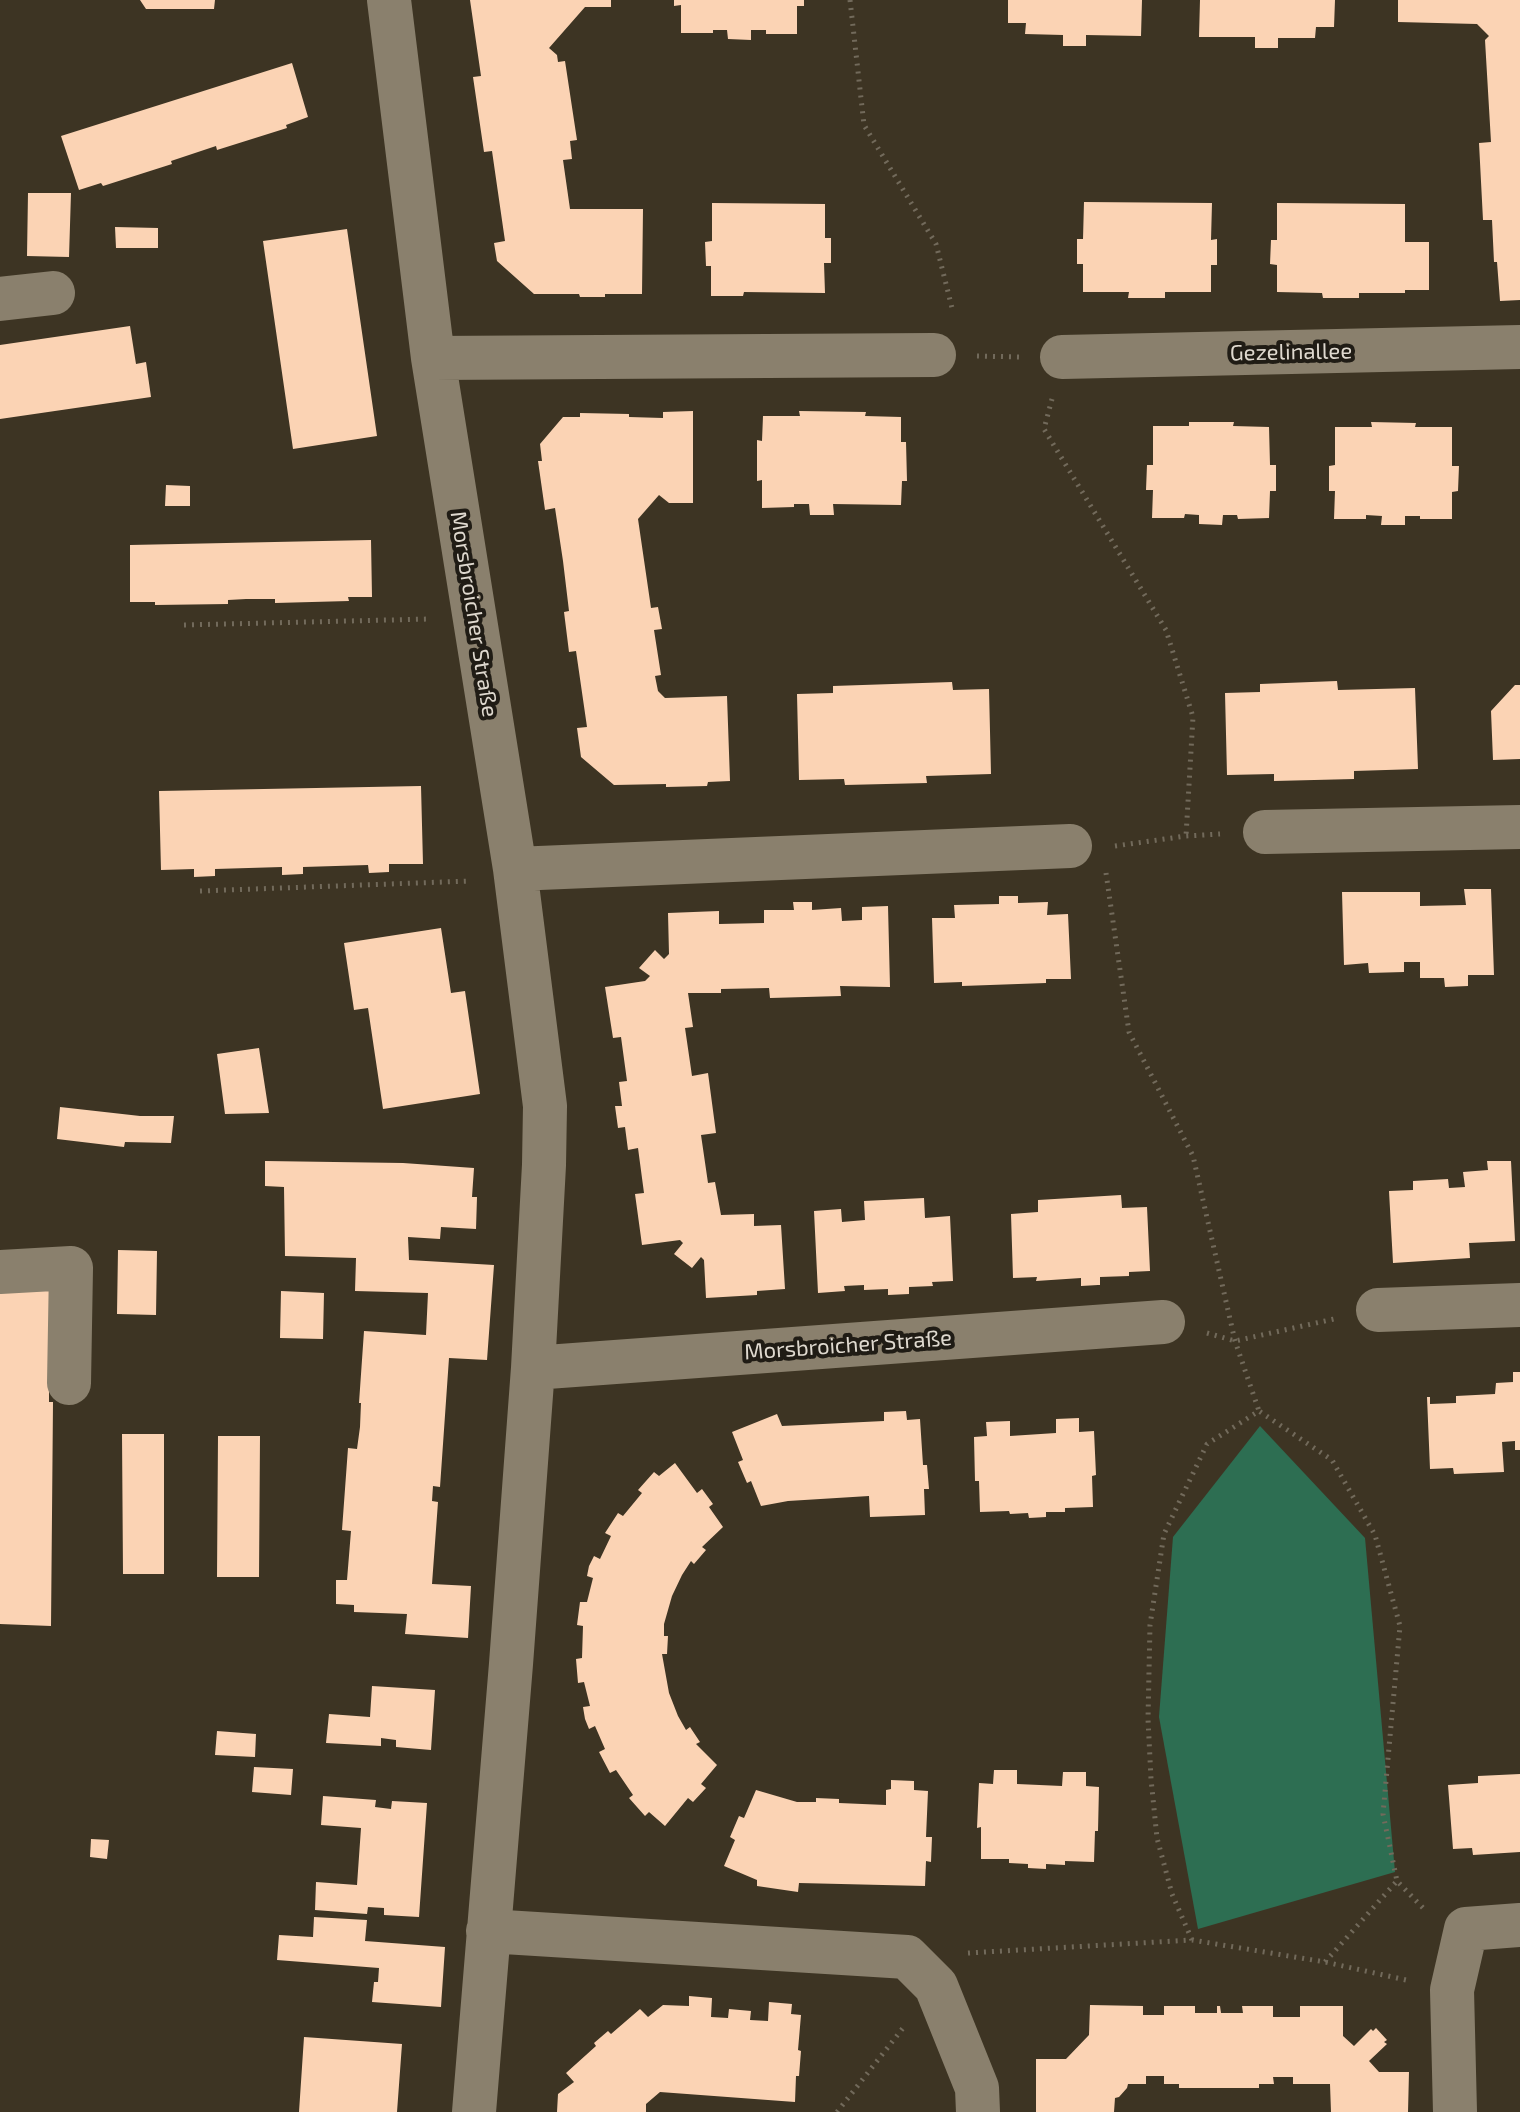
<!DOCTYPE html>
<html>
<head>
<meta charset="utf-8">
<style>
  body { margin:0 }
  canvas { display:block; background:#3d3423 }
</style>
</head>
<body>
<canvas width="1520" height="2112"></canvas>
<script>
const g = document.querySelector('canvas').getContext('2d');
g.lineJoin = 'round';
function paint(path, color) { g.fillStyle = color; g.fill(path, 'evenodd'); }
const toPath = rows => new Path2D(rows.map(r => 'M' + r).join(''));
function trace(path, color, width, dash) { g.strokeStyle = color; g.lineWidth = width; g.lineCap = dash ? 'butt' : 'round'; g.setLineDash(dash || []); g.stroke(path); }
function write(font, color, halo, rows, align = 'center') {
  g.font = font + ' "Exo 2",sans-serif'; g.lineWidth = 8; g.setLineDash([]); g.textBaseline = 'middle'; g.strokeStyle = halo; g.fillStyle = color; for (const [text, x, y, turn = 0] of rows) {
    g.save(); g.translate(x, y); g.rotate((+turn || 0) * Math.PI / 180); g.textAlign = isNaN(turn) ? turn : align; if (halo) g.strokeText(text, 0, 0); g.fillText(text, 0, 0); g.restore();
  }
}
paint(toPath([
  [1260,1426,1365,1538,1395,1872,1198,1929,1159,1717,1173,1537]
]), '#2d6e52');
paint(toPath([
  [140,0,215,0,214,9,146,9],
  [470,0,611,0,611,7,585,7,549,48,557,55,558,62,565,61,577,140,570,141,572,159,563,160,570,209,643,209,642,294,605,294,605,297,580,297,579,294,534,294,497,261,494,243,505,241,492,151,484,152,473,77,481,76],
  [674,0,804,0,804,6,797,6,797,34,766,34,766,30,751,30,751,40,728,39,727,30,713,30,713,33,681,33,681,5,674,6],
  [1008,0,1142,0,1141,36,1086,35,1086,46,1063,46,1063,35,1025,34,1026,23,1008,23],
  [1200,0,1335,0,1334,27,1316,27,1315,38,1278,38,1278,48,1255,48,1255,37,1199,37],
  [1398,0,1520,0,1520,300,1500,301,1497,262,1494,262,1492,220,1483,220,1479,143,1491,142,1485,40,1489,36,1477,24,1398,22],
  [292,63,308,117,286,125,287,128,217,150,216,146,171,161,172,164,103,186,101,183,79,190,61,136],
  [28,193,71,193,69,257,27,256],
  [1084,202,1212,203,1211,240,1217,239,1217,265,1211,265,1211,292,1165,292,1165,298,1128,298,1129,292,1083,292,1083,264,1077,264,1077,239,1083,239],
  [712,203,825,204,825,238,831,238,831,263,824,263,825,293,744,292,743,296,711,296,711,266,706,266,705,242,712,241],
  [1277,203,1405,204,1405,242,1429,242,1429,290,1405,290,1405,293,1359,293,1359,298,1323,298,1322,293,1277,292,1277,265,1270,264,1271,240,1277,240],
  [115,227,158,228,158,248,116,248],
  [347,229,377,436,293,449,263,241],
  [130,326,136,364,146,362,151,397,0,419,0,345],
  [693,411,693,503,669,503,659,495,638,519,651,608,658,607,662,629,654,630,661,675,655,676,658,691,665,698,727,696,730,781,708,782,707,786,666,787,666,784,614,785,581,757,577,728,587,727,576,651,569,652,564,612,569,611,563,561,555,508,545,510,538,461,542,461,540,444,563,417,580,417,580,413,629,414,629,417,663,418,663,412],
  [799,411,866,412,865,416,901,417,901,442,906,442,907,481,902,481,901,505,833,504,834,515,810,515,809,504,794,504,794,507,762,508,762,480,757,481,757,440,762,441,763,416,800,416],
  [1189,422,1234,422,1233,426,1269,427,1270,465,1276,465,1276,491,1270,491,1269,518,1238,519,1237,515,1223,515,1222,525,1199,524,1199,515,1185,514,1184,518,1152,518,1153,490,1146,490,1147,465,1153,465,1153,426,1189,426],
  [1371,422,1416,423,1415,427,1452,427,1452,466,1459,466,1458,491,1452,492,1452,519,1420,519,1420,516,1405,516,1405,525,1381,525,1382,516,1366,515,1366,519,1334,519,1335,491,1329,491,1329,466,1335,465,1335,427,1372,427],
  [166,485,190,486,190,506,165,506],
  [371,540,372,597,348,597,349,601,275,603,275,599,246,599,228,600,228,604,155,605,155,602,130,602,130,545],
  [1337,681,1338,690,1415,688,1418,769,1354,771,1354,779,1274,781,1274,774,1227,775,1225,693,1260,692,1260,684],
  [952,682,953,690,989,689,991,774,926,776,927,783,845,785,844,779,799,780,797,694,833,693,833,686],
  [1515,685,1520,685,1520,759,1493,760,1491,711],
  [421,786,423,864,389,864,389,872,369,873,368,865,303,867,303,874,282,875,282,867,215,869,215,876,194,877,194,869,161,870,159,791],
  [1464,889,1491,889,1494,975,1468,975,1468,986,1445,987,1444,978,1420,978,1420,962,1404,962,1404,972,1369,973,1368,963,1344,965,1342,892,1420,892,1420,906,1466,905],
  [999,896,1018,896,1018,903,1048,902,1047,915,1068,914,1071,979,1046,979,1046,983,962,986,962,982,934,983,932,918,955,918,954,905,999,904],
  [793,902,812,902,812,910,841,908,842,921,862,920,862,907,888,906,890,987,840,986,841,996,770,998,769,988,721,989,721,993,688,993,693,1027,685,1028,692,1076,708,1073,716,1133,701,1135,708,1183,715,1182,721,1215,754,1214,754,1226,781,1225,785,1289,757,1291,757,1295,706,1298,704,1260,701,1257,692,1268,674,1254,683,1243,680,1240,642,1245,635,1194,644,1193,638,1148,628,1150,625,1127,618,1128,615,1106,622,1106,619,1082,627,1081,621,1037,613,1038,605,987,645,981,650,976,639,968,655,950,664,959,669,954,668,913,719,911,719,924,764,923,764,910,794,910],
  [441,928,451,993,465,991,480,1094,383,1109,368,1008,354,1010,344,943],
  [259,1048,269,1113,225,1114,217,1054],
  [60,1107,140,1116,174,1116,171,1143,125,1142,124,1147,57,1139],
  [265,1161,403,1163,474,1168,472,1197,477,1197,476,1229,441,1227,440,1239,408,1237,409,1260,494,1265,487,1360,449,1358,440,1487,433,1486,432,1501,438,1502,432,1584,471,1586,468,1638,405,1634,407,1614,354,1612,354,1605,336,1604,336,1580,347,1580,351,1531,342,1530,348,1448,357,1449,360,1427,361,1403,359,1403,364,1331,426,1335,428,1293,355,1291,356,1258,285,1256,284,1187,265,1186],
  [1487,1161,1511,1161,1515,1241,1469,1243,1470,1258,1393,1263,1389,1191,1413,1190,1413,1181,1448,1179,1449,1188,1465,1187,1463,1172,1488,1170],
  [1121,1195,1122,1208,1147,1207,1150,1271,1129,1272,1129,1276,1100,1277,1100,1285,1098,1285,1081,1286,1081,1278,1036,1281,1037,1277,1013,1278,1011,1214,1038,1212,1038,1200],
  [924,1198,925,1218,950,1216,953,1281,932,1282,933,1286,909,1287,909,1294,888,1295,888,1289,864,1290,864,1285,844,1286,845,1291,818,1293,814,1211,841,1209,842,1222,865,1220,864,1201],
  [118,1250,157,1251,156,1315,117,1314],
  [0,1283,49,1283,49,1402,53,1402,51,1626,0,1624],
  [281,1291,324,1293,323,1339,280,1338],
  [1513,1372,1520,1372,1520,1450,1515,1450,1515,1441,1502,1442,1504,1472,1454,1474,1453,1468,1430,1469,1427,1397,1430,1397,1430,1404,1456,1403,1456,1396,1495,1394,1496,1383,1513,1382],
  [906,1411,907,1420,920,1419,923,1465,927,1465,929,1489,924,1489,925,1515,870,1517,869,1496,788,1501,761,1506,751,1481,747,1483,738,1462,743,1460,732,1432,777,1414,782,1426,884,1421,884,1412],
  [1079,1418,1079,1432,1094,1431,1096,1475,1092,1476,1093,1507,1065,1508,1065,1512,1046,1512,1046,1517,1029,1518,1028,1513,1010,1514,1009,1511,980,1512,979,1481,975,1481,974,1437,987,1436,986,1422,1010,1421,1010,1436,1056,1433,1056,1419],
  [122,1434,164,1434,164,1574,123,1574],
  [218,1436,260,1436,259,1577,217,1577],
  [675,1463,697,1493,702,1489,713,1504,709,1507,723,1527,702,1547,706,1550,694,1564,691,1561,682,1575,672,1596,664,1624,664,1636,668,1636,667,1654,662,1654,669,1693,678,1716,686,1730,690,1727,700,1742,696,1744,717,1765,701,1784,706,1788,693,1802,688,1798,665,1826,649,1812,645,1816,629,1798,633,1795,616,1770,610,1773,599,1752,605,1749,595,1726,589,1729,585,1719,583,1707,590,1706,584,1682,578,1683,576,1659,582,1658,583,1626,577,1625,580,1602,587,1602,593,1578,587,1576,589,1566,594,1556,600,1559,611,1536,605,1533,618,1513,623,1516,642,1493,638,1490,654,1472,659,1476],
  [372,1686,435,1690,431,1750,396,1747,396,1740,381,1738,381,1746,326,1743,329,1714,370,1717],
  [217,1731,256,1734,255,1757,215,1755],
  [254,1767,293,1769,291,1795,252,1792],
  [994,1770,1017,1770,1017,1784,1062,1786,1063,1772,1086,1772,1086,1786,1099,1787,1098,1831,1095,1831,1094,1862,1065,1861,1065,1865,1046,1864,1046,1869,1028,1868,1028,1864,1009,1863,1009,1859,981,1859,981,1827,977,1828,979,1783,993,1784],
  [1520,1774,1520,1852,1473,1855,1472,1848,1453,1849,1448,1785,1478,1783,1478,1776],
  [891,1780,914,1781,914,1790,928,1791,926,1837,932,1837,931,1862,926,1861,925,1886,799,1883,798,1892,757,1886,757,1880,724,1866,735,1840,730,1837,739,1816,744,1818,756,1790,797,1802,816,1802,816,1798,839,1799,839,1803,886,1805,886,1790,891,1789],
  [323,1796,376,1800,375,1807,391,1809,392,1801,427,1803,419,1917,384,1915,384,1908,368,1907,367,1914,315,1910,316,1882,357,1885,361,1828,321,1825],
  [91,1839,109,1840,107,1859,90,1857],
  [314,1917,367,1920,365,1941,445,1947,441,2007,372,2002,374,1982,378,1982,379,1968,277,1960,279,1935,313,1937],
  [689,1996,712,1998,711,2017,728,2018,729,2009,751,2011,750,2020,768,2021,769,2002,792,2004,791,2014,801,2015,798,2050,801,2051,799,2076,796,2076,795,2102,660,2092,646,2104,646,2112,557,2112,558,2094,574,2082,566,2073,596,2046,594,2043,608,2031,611,2034,640,2009,648,2017,663,2005,689,2006],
  [1090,2005,1143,2006,1143,2015,1164,2015,1164,2006,1195,2006,1195,2013,1217,2013,1217,2006,1220,2006,1221,2013,1243,2013,1242,2006,1273,2006,1273,2017,1300,2017,1300,2006,1343,2006,1343,2036,1354,2046,1371,2029,1373,2031,1376,2028,1387,2040,1384,2042,1387,2044,1369,2061,1379,2072,1409,2072,1408,2112,1331,2112,1330,2084,1293,2084,1293,2077,1273,2077,1274,2084,1259,2084,1259,2088,1179,2088,1179,2084,1164,2084,1164,2076,1146,2076,1146,2084,1128,2084,1127,2088,1119,2097,1115,2098,1114,2112,1036,2112,1036,2059,1066,2059,1089,2035],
  [304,2037,402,2044,397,2112,299,2112]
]), '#fbd3b4');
trace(toPath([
  [850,0,864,125,936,244,953,312],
  [977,356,1019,357],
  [1052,399,1044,429,1166,630,1193,717,1186,836],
  [184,625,430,619],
  [1115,846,1186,836,1220,834],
  [1106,873,1129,1032,1193,1156,1235,1341,1259,1411],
  [200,891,471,881],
  [1207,1333,1235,1341,1334,1319],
  [1192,1940,1172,1894,1157,1838,1151,1779,1148,1719,1150,1625,1164,1534,1207,1444,1259,1411,1332,1460,1375,1535,1400,1626,1383,1814,1397,1881,1425,1910],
  [968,1953,1192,1940,1325,1962,1406,1980],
  [1325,1962,1397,1881],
  [837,2112,903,2028]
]), '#726a5b', 5, [2, 6]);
trace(toPath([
  [389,0,433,358,515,869,545,1106,544,1165,533,1368,511,1664,474,2112],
  [0,299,53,293],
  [1062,357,1520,347],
  [433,358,934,355],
  [1265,832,1520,827],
  [515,869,1070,846],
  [0,1272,71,1268,69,1383],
  [1378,1310,1520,1305],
  [533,1368,1163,1322],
  [488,1931,907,1957,936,1986,977,2088,978,2112],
  [1455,2112,1452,1990,1466,1929,1520,1925]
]), '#8a806d', 44);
write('22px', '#dfd9cf', '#201c15', [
  ["Gezelinallee",1291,352,-1],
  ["Morsbroicher Straße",474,614,81],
  ["Morsbroicher Straße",848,1345,-4]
]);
</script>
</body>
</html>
